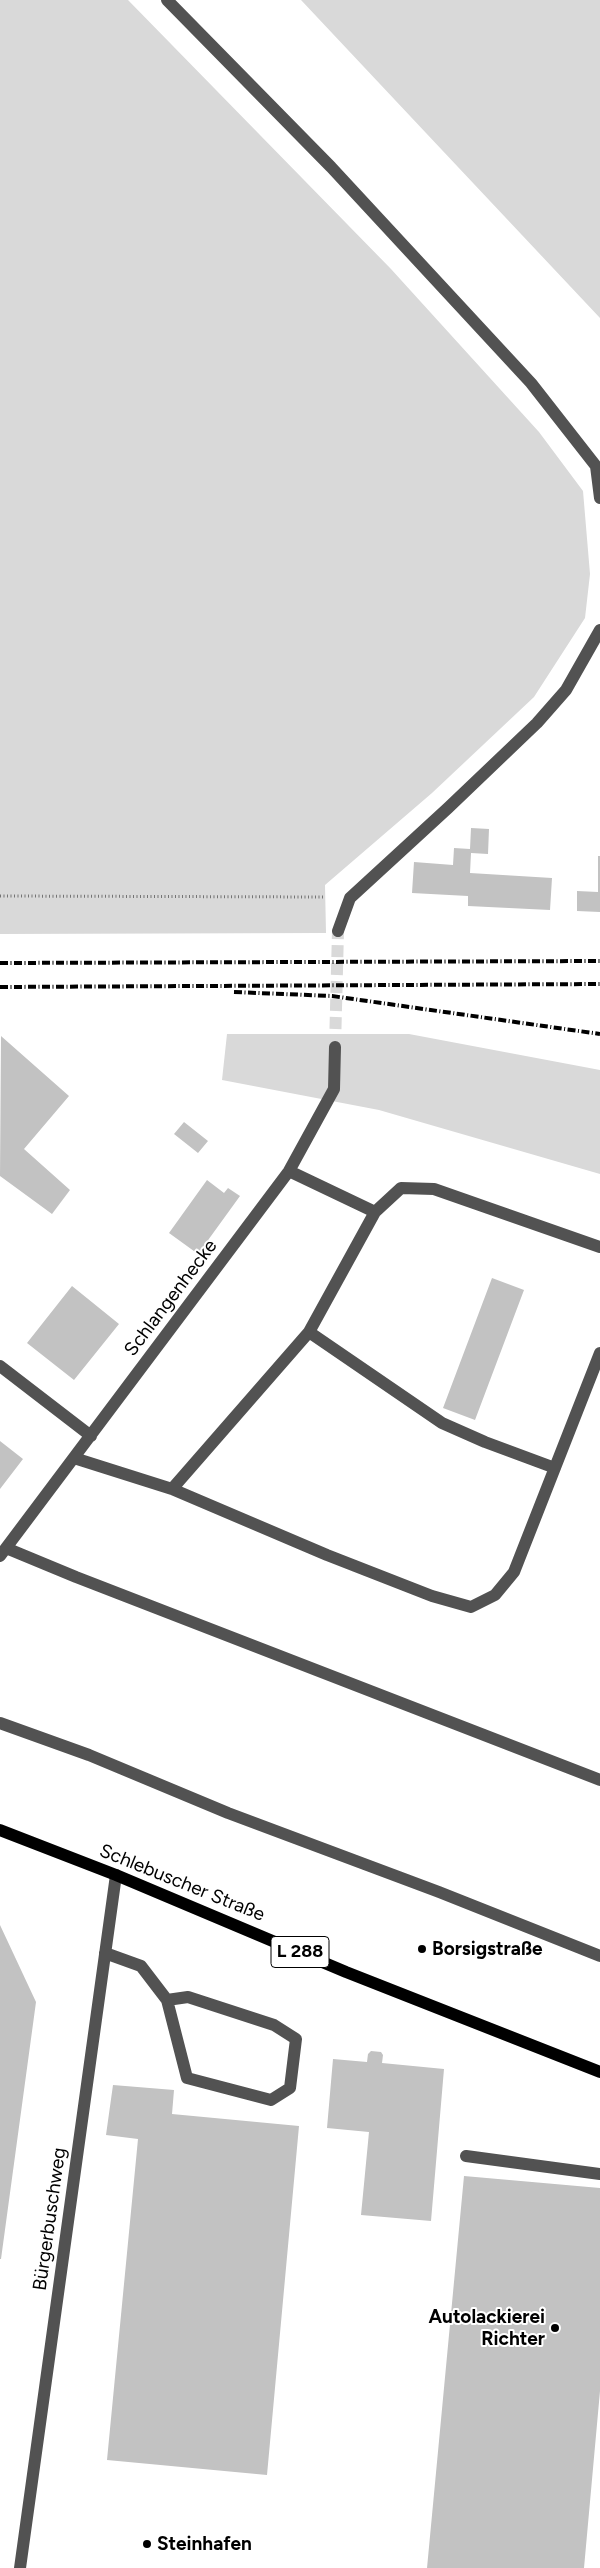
<!DOCTYPE html>
<html>
<head>
<meta charset="utf-8">
<style>
  body { margin:0 }
  canvas { display:block; background:#fff }
</style>
</head>
<body>
<canvas width="600" height="2568"></canvas>
<script>
const g = document.querySelector('canvas').getContext('2d');
g.lineJoin = 'round';
function paint(path, color) { g.fillStyle = color; g.fill(path, 'evenodd'); }
const toPath = rows => new Path2D(rows.map(r => 'M' + r).join(''));
function trace(path, color, width, dash) { g.strokeStyle = color; g.lineWidth = width; g.lineCap = dash ? 'butt' : 'round'; g.setLineDash(dash || []); g.stroke(path); }
function write(font, color, halo, rows, align = 'center') {
  g.font = font + ' Figtree,sans-serif'; g.lineWidth = 4; g.setLineDash([]); g.textBaseline = 'middle'; g.strokeStyle = halo; g.fillStyle = color; for (const [text, x, y, turn = 0] of rows) {
    g.save(); g.translate(x, y); g.rotate((+turn || 0) * Math.PI / 180); g.textAlign = isNaN(turn) ? turn : align; if (halo) g.strokeText(text, 0, 0); g.fillText(text, 0, 0); g.restore();
  }
}
paint(toPath([
  [0,0,128,0,391,269,539,432,583,491,590,574,585,618,534,697,432,793,325,885,326,933,0,934],
  [301,0,600,0,600,318,426,133],
  [227,1034,409,1034,600,1070,600,1174,379,1110,222,1080]
]), '#d9d9d9');
paint(toPath([
  [471,828,489,829,488,854,471,853,470,873,552,878,550,910,468,906,468,896,412,893,414,862,453,865,454,848,470,849],
  [598,856,600,856,600,912,577,911,577,891,598,892],
  [1,1036,69,1096,24,1149,70,1190,52,1214,0,1176],
  [184,1122,208,1141,198,1153,174,1134],
  [207,1180,224,1193,228,1188,240,1196,198,1254,169,1233],
  [492,1278,524,1290,475,1420,443,1408],
  [72,1286,119,1324,74,1380,27,1343],
  [0,1441,23,1459,0,1489],
  [0,1925,36,2002,1,2259,0,2259],
  [371,2051,381,2052,383,2055,382,2063,444,2069,431,2221,361,2215,369,2132,327,2128,333,2059,367,2062,368,2054],
  [113,2085,174,2090,172,2114,299,2126,267,2475,107,2460,138,2139,106,2135],
  [464,2176,600,2188,600,2391,584,2568,427,2568]
]), '#c2c2c2');
trace(toPath([
  [335,1047,338,931]
]), '#d9d9d9', 12, [12, 6]);
trace(toPath([
  [0,896,324,897]
]), '#747474', 3, [1, 2.5]);
trace(toPath([
  [167,0,331,167,531,383,596,466,600,498],
  [338,931,350,898,448,808,537,723,566,690,600,630],
  [375,1212,401,1188,434,1189,600,1247],
  [309,1332,442,1423,485,1442,555,1468],
  [0,1366,91,1436],
  [74,1458,172,1489,309,1332,375,1212,289,1171],
  [172,1489,327,1555,432,1596,471,1607,495,1595,514,1572,600,1353],
  [6,1548,76,1577,600,1780],
  [0,1556,289,1171,334,1089,335,1047],
  [0,1723,89,1755,228,1813,439,1892,600,1956],
  [105,1953,141,1966,167,2000,187,2078,271,2100,290,2088,296,2039,274,2025,188,1997,167,2000],
  [466,2156,600,2174],
  [20,2568,116,1875]
]), '#525252', 12);
trace(toPath([
  [0,1830,116,1875,346,1972,600,2072]
]), '#000', 12);
trace(toPath([
  [0,963,600,961],
  [0,987,600,984],
  [234,992,332,996,600,1034]
]), '#000', 4, [8, 2.5, 1, 2.5]);
for (const [x, y, r, color] of [
  [422,1949,5,"#000"],
  [555,2328,5,"#000"],
  [147,2544,5,"#000"]
]) { const dot = new Path2D(); dot.arc(x, y, r, 0, 2 * Math.PI); g.fillStyle = color; g.fill(dot); trace(dot, '#fff', 2); }
for (const [x, y, w] of [
  [300,1952,58]
]) { const box = new Path2D(); box.roundRect(x - w / 2, y - 15.5, w, 31, 4); g.fillStyle = '#fff'; g.fill(box); trace(box, '#000', 1); }
write('bold 18px', '#000', null, [
  ["L 288",300,1952]
]);
write('19px', '#000', '#fff', [
  ["Schlangenhecke",171,1298,-53],
  ["Schlebuscher Straße",182,1883,22],
  ["Bürgerbuschweg",50,2219,-82]
]);
write('bold 19px', '#000', '#fff', [
  ["Borsigstraße",432,1949],
  ["Autolackierei",545,2317,"right"],
  ["Richter",545,2339,"right"],
  ["Steinhafen",157,2544]
], 'left');
</script>
</body>
</html>
